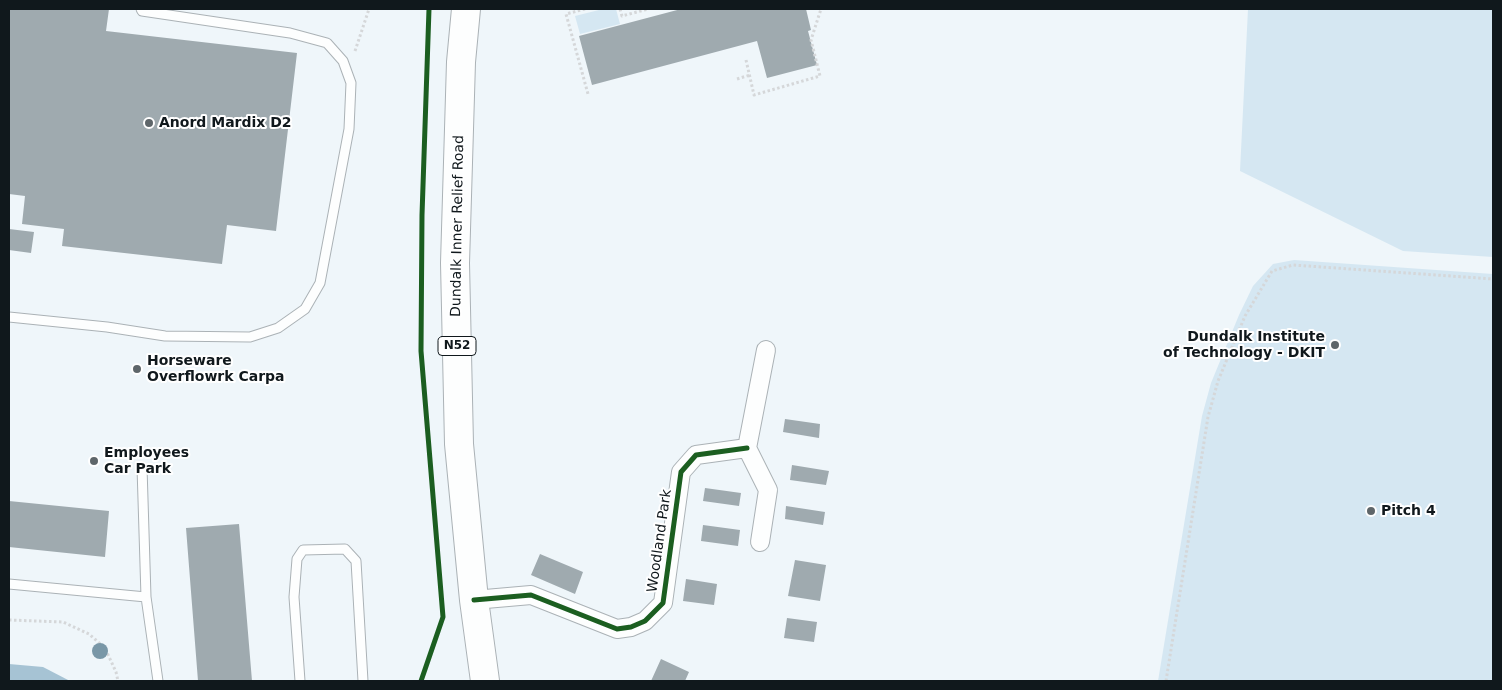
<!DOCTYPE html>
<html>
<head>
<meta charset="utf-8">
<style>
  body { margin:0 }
  #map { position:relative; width:1502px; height:690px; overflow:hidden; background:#eff6fa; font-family:"DejaVu Sans",sans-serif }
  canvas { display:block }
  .frame { position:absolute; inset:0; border:10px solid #10181c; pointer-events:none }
</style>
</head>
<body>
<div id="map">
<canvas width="1502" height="690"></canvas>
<div class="frame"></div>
</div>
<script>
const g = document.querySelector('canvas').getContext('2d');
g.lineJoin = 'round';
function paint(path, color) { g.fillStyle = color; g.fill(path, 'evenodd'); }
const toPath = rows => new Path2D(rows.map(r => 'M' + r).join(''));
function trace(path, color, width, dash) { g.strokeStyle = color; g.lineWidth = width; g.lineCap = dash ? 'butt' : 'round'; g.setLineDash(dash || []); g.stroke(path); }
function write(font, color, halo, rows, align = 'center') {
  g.font = font + ' "DejaVu Sans",sans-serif'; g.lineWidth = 4; g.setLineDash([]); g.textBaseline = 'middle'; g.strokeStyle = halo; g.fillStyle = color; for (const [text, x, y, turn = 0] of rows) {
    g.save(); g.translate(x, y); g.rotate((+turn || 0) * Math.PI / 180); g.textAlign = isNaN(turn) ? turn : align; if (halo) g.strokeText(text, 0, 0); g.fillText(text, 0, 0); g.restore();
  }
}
paint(toPath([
  [603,9,616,9,620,24,580,34,575,16],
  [1248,9,1493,9,1493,257,1403,251,1240,171],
  [1294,260,1493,274,1493,681,1158,681,1202,416,1211,383,1239,315,1253,286,1273,264]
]), '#d5e7f2');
paint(toPath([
  [9,664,43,667,70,681,9,681]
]), '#a6c3d4');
paint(toPath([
  [9,9,109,9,106,31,297,53,276,231,227,225,222,264,62,246,64,229,22,224,25,196,9,194],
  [681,9,806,9,811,30,808,31,817,65,767,78,757,41,592,85,579,36],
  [9,229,34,232,31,253,9,250],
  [785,419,820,424,819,438,783,432],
  [792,465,829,471,826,485,790,480],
  [705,488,741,493,739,506,703,501],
  [9,501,109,511,105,557,9,547],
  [786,506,825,512,823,525,785,519],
  [239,524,252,681,198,681,186,528],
  [703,525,740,530,738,546,701,541],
  [540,554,583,572,575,594,531,575],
  [795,560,826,565,820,601,788,596],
  [686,579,717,584,714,605,683,601],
  [787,618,817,622,814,642,784,638],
  [661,659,689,672,685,681,651,681]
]), '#9faaaf');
const service = toPath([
  [9,317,107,327,165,336,250,337,278,328,305,309,320,283,349,129,351,83,343,61,327,43,290,33,142,11,141,9],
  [142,467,146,597,158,681],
  [9,584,146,597],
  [300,681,294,597,297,559,303,550,345,549,356,561,363,681]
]);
const minor = toPath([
  [760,542,768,490,747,448,766,350],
  [474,600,531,595,617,629,631,627,645,621,663,603,681,472,696,455,747,448]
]);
const primary = toPath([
  [466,9,461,62,455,263,459,444,474,600,485,681]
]);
trace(service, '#abb2b6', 11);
trace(minor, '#abb2b6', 20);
trace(primary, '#abb2b6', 30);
trace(toPath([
  [585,9,566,14,588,94],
  [620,9,622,16,648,9],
  [355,51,369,9],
  [746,60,754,95,820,76,811,40,821,9],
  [737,79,750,75],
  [9,620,63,622,89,634,105,648,116,672,118,681],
  [1166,681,1208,417,1218,381,1245,316,1272,271,1293,265,1493,279]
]), '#d5d7d9', 3, [2.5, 2.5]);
trace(service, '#fdfefe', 9);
trace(minor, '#fdfefe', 18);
trace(primary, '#fdfefe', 28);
trace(toPath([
  [474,600,531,595,617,629,631,627,645,621,663,603,681,472,696,455,747,448],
  [421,681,443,617,421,351,422,215,429,9]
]), '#1b5e20', 5);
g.fillStyle = '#7997a7';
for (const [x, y] of [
  [100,651]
]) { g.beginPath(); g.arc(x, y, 8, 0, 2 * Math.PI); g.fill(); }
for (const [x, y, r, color] of [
  [149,123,5,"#5e666a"],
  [1335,345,5,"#5e666a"],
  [137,369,5,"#5e666a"],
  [94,461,5,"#5e666a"],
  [1371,511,5,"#5e666a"]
]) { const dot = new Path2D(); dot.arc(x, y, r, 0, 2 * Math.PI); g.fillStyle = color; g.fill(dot); trace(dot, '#fff', 2); }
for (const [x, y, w] of [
  [457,346,38]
]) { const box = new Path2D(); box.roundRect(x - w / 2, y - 9.5, w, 19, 4); g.fillStyle = '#fff'; g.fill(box); trace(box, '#10181c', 1); }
write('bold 12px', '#10181c', null, [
  ["N52",457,346]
]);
write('bold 14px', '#10181c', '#fff', [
  ["Anord Mardix D2",159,123],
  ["Dundalk Institute",1325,337,"right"],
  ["of Technology - DKIT",1325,353,"right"],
  ["Horseware",147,361],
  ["Overflowrk Carpa",147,377],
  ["Employees",104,453],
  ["Car Park",104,469],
  ["Pitch 4",1381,511]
], 'left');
write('14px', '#10181c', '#fff', [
  ["Dundalk Inner Relief Road",458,226,-89],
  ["Woodland Park",660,541,-82]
]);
</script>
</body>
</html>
